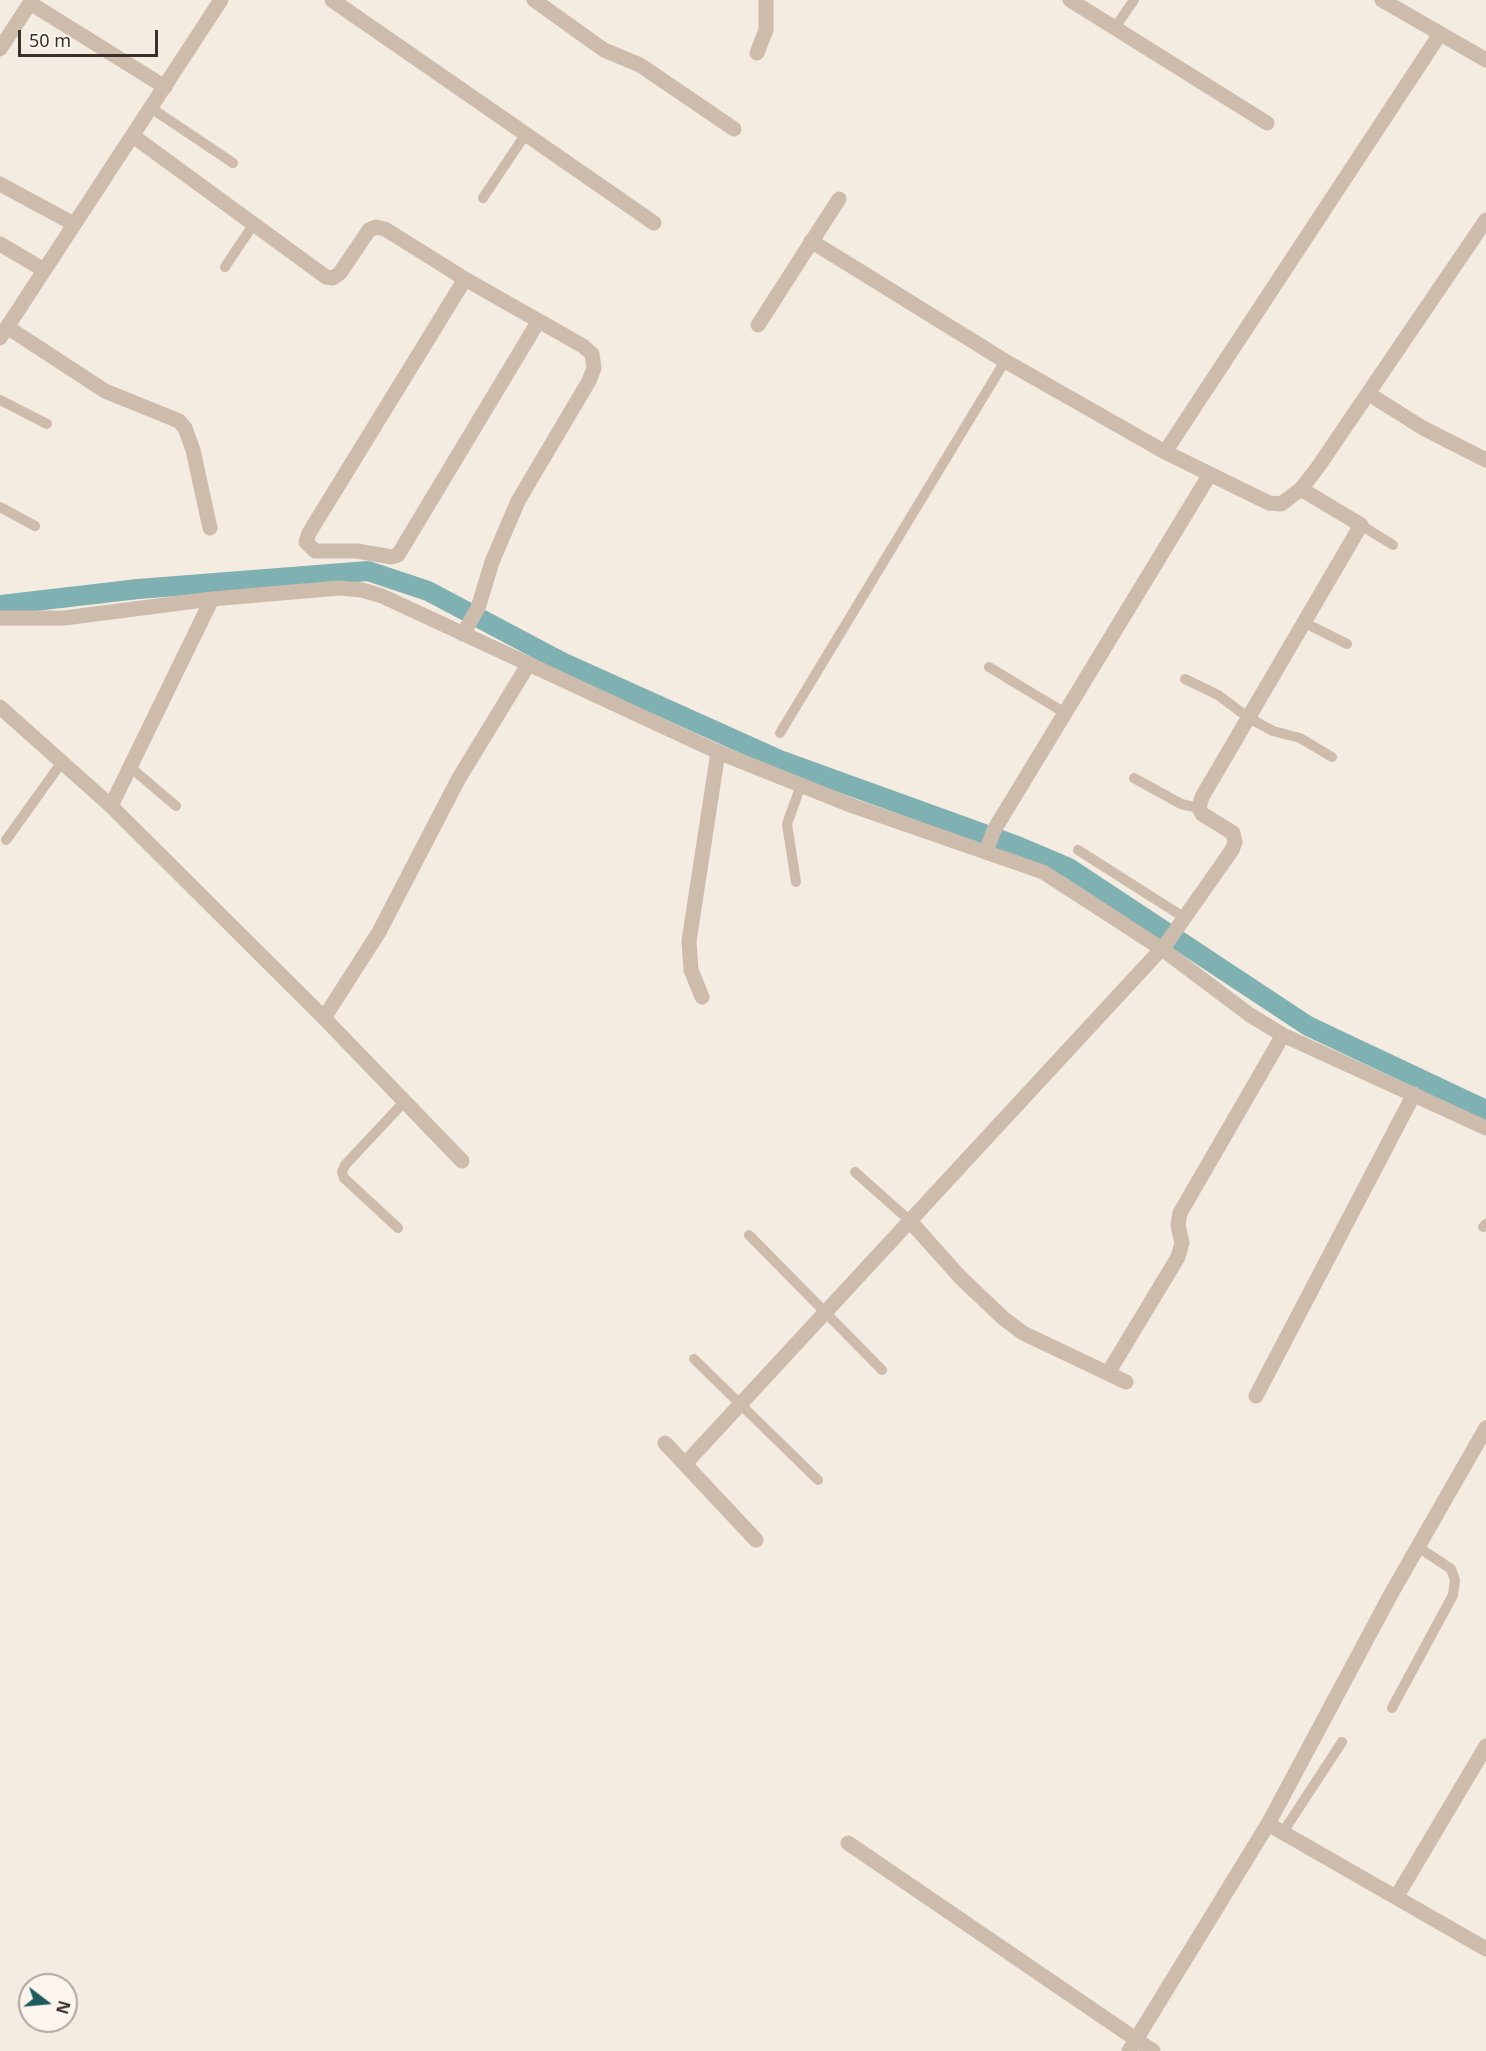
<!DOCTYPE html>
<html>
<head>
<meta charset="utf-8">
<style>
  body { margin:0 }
  #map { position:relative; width:1486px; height:2051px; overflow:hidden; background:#f4ebe1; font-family:"Noto Sans",sans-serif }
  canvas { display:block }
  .north { position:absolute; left:18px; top:1973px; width:60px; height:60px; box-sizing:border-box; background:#fbf5ee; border:2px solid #aea6a0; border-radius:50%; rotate:106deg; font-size:16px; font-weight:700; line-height:24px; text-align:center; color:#3b302b }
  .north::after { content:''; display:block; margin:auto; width:21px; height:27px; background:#1f5a5e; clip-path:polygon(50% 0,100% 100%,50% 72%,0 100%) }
  .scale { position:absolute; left:18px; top:30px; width:140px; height:27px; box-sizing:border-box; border:3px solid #3b302b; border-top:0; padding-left:8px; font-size:18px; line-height:21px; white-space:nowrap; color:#3b302b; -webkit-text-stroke:4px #fbf5ee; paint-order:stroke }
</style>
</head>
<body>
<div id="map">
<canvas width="1486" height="2051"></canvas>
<div class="north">N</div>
<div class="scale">50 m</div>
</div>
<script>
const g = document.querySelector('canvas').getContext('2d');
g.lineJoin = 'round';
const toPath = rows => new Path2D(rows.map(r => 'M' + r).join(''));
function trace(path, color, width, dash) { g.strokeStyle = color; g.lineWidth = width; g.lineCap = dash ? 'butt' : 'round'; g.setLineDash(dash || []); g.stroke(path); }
trace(toPath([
  [0,605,138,589,368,571,428,591,562,662,782,761,1017,846,1069,868,1308,1026,1486,1110]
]), '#7fb0b2', 20);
trace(toPath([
  [1114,29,1134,0],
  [151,108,233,163],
  [483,198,525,135],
  [225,267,253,225],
  [0,400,47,424],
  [0,507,35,526],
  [1361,525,1393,545],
  [1305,623,1347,644],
  [989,667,1065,713],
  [1185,679,1218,695,1249,718,1273,731,1300,738,1332,757],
  [780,733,1005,361],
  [130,767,176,806],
  [1134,778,1181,804,1199,808],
  [6,840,62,762],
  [1078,850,1185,918],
  [796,882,787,824,801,785],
  [855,1172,909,1220],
  [1483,1227,1486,1224],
  [398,1228,344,1178,342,1172,345,1165,405,1101],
  [749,1235,882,1370],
  [694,1359,818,1480],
  [1392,1708,1453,1595,1455,1580,1451,1569,1418,1547],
  [1283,1832,1342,1742]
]), '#cdbbac', 10);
trace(toPath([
  [332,0,654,223],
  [534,0,604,50,640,65,734,129],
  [1070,0,1267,123],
  [1382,0,1486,60],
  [30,3,165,87],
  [0,49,32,0],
  [757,53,766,30,766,0],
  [133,136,326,277,333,278,340,273,369,230,376,227,385,229,465,279,583,346,592,354,594,368,589,381,518,501,492,562,478,608,463,634],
  [0,184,74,224],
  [811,241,1005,361,1165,452,1269,503,1281,504,1301,489,1318,467,1486,220],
  [0,244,44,270],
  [465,279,309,533,306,542,315,551,357,551,392,557,398,555,538,322],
  [758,325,839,199],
  [7,327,105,391,179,421,185,428,193,450,210,528],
  [0,338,221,0],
  [1369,394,1423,428,1486,460],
  [1165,452,1440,34],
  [0,618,64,618,212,599,339,588,362,590,382,596,718,752,853,806,1043,872,1162,949,1250,1015,1283,1035,1486,1128],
  [0,707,111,806,324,1018,462,1161],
  [111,806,212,599],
  [986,852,994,830,1210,474],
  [702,997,691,970,689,941,718,752],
  [324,1018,379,932,459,778,528,665],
  [909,1220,960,1277,1003,1318,1023,1333,1126,1382],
  [1108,1373,1178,1257,1182,1243,1178,1225,1180,1213,1283,1035],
  [1256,1396,1414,1094],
  [665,1443,756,1540],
  [685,1464,1166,944,1232,850,1235,842,1233,833,1202,814,1199,808,1202,797,1361,525,1301,489],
  [1268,1824,1486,1949],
  [848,1843,1153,2051],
  [1397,1896,1486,1746],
  [1129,2051,1268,1824,1391,1594,1486,1428]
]), '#cdbbac', 15);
</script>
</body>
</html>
